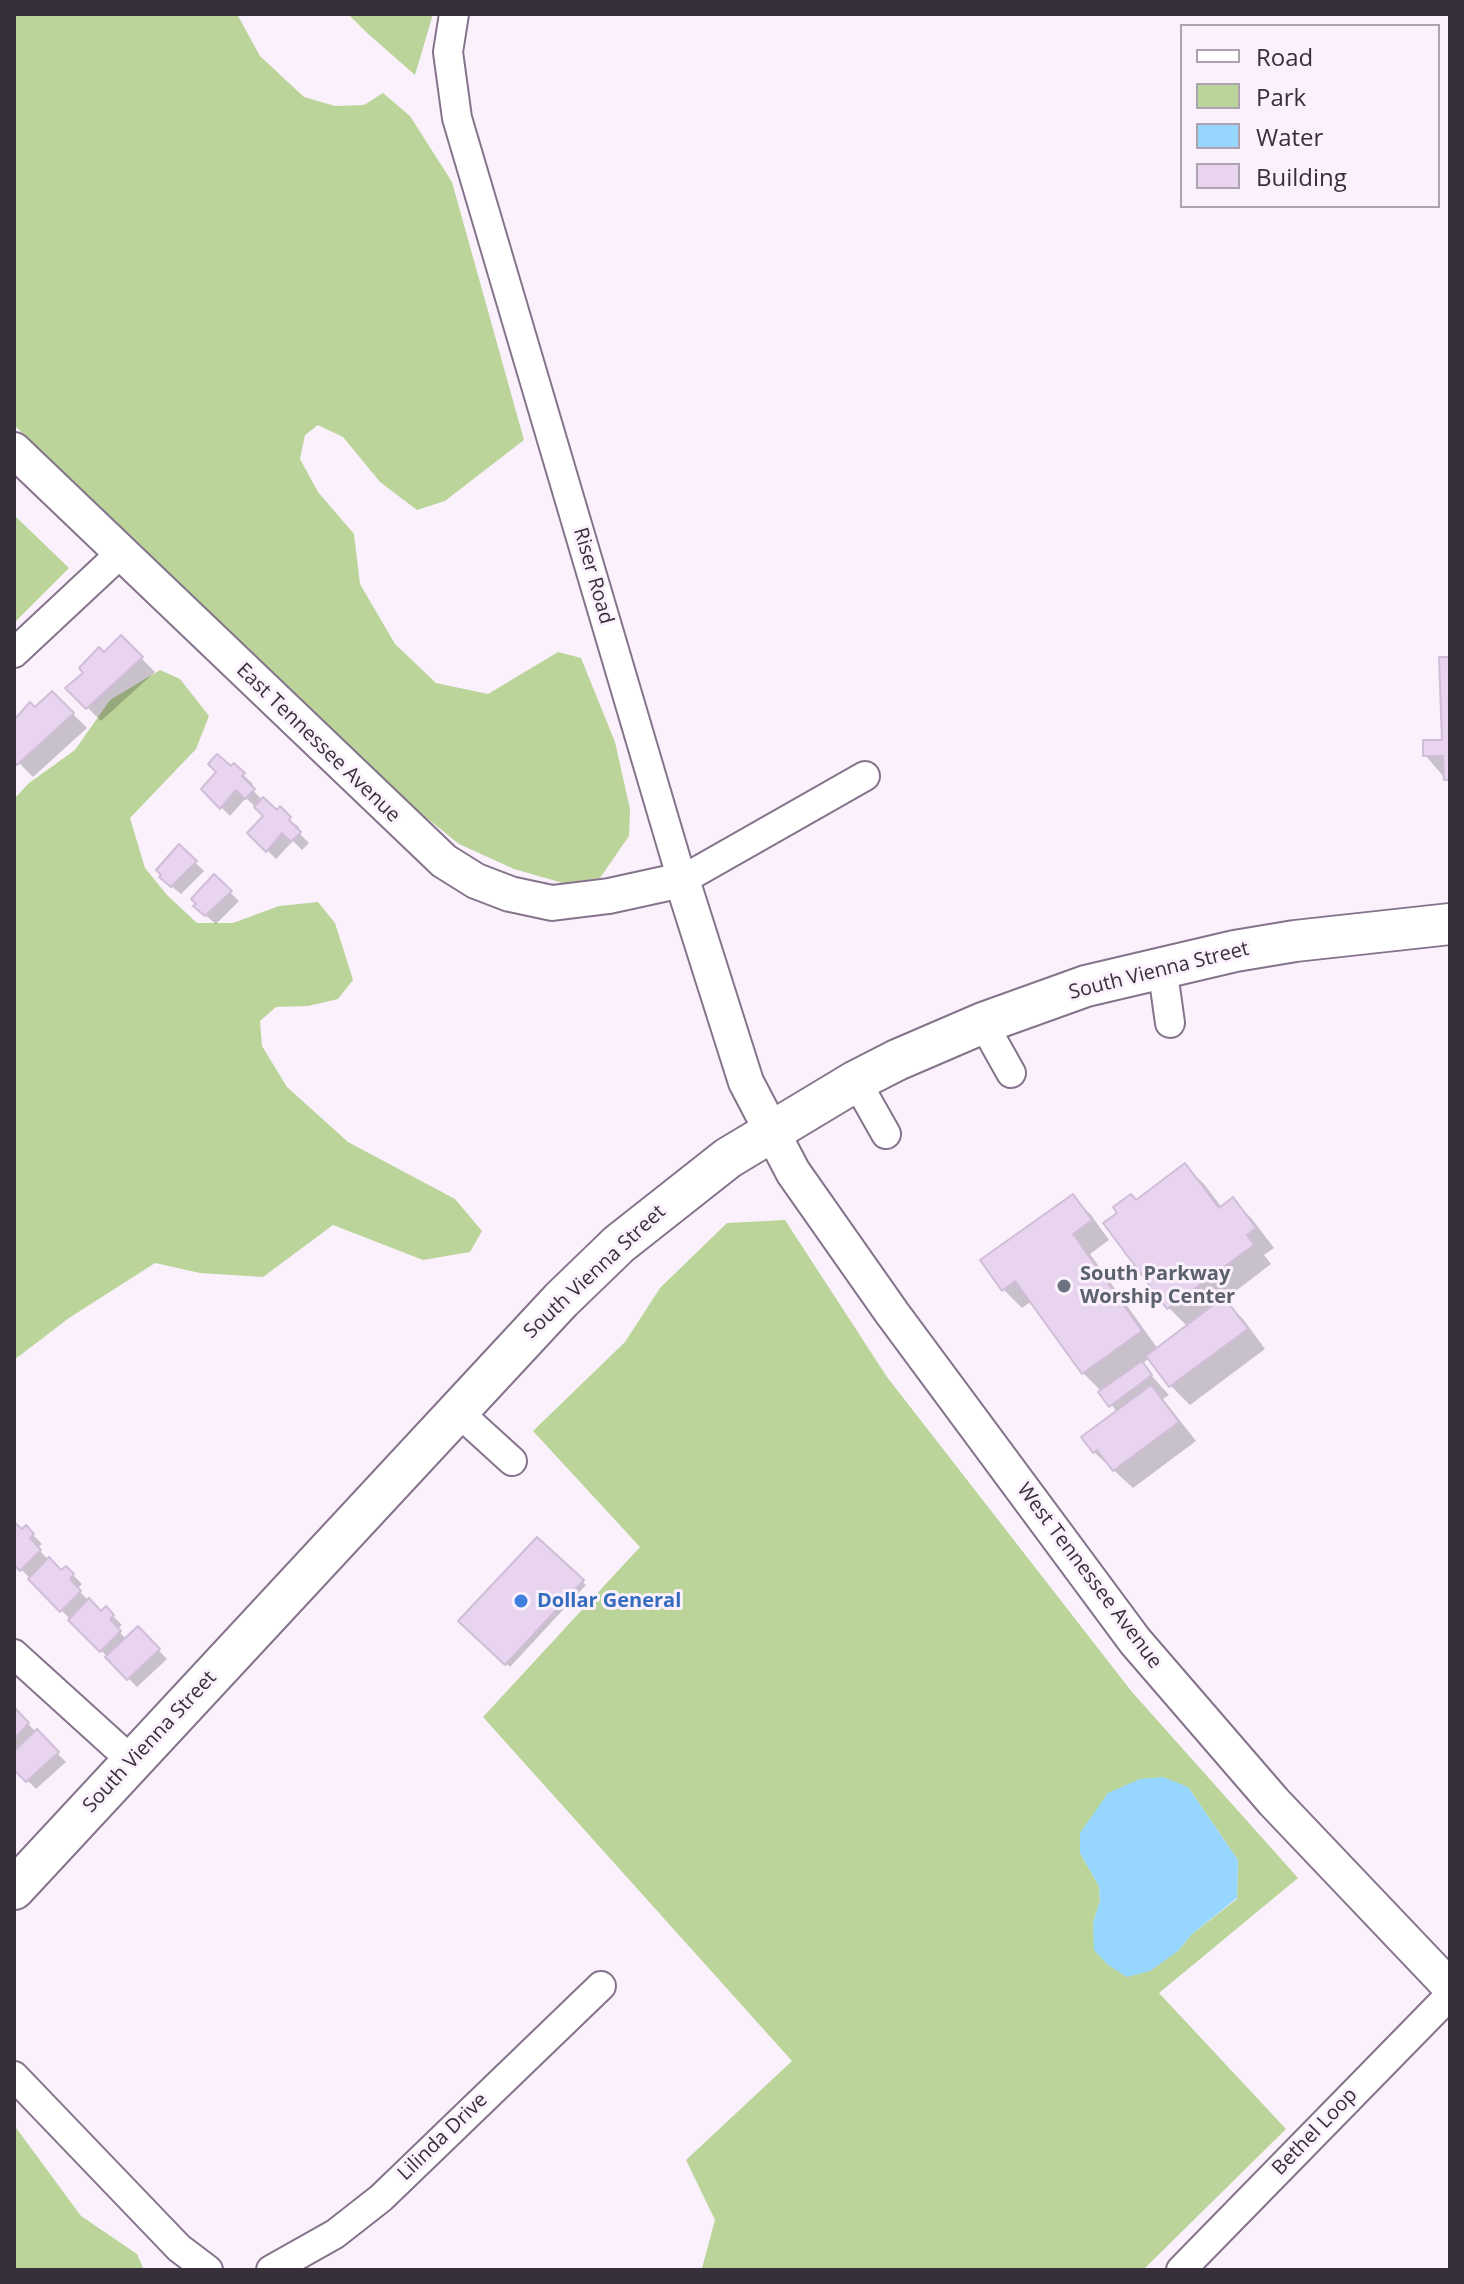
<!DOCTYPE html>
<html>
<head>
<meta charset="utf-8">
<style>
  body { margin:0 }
  #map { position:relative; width:1464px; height:2284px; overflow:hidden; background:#faf1fd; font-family:"Open Sans",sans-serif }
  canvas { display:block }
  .frame { position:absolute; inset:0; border:16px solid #372f39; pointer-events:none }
  .legend { position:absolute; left:1180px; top:24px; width:260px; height:184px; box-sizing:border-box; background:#faf1fd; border:2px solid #aca3af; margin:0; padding:10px 14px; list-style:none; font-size:24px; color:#372f39 }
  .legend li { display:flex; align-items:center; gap:16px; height:40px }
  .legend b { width:40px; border:2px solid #aca3af }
</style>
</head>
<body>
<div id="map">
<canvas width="1464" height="2284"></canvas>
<div class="frame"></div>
<ul class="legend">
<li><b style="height:10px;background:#fff"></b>Road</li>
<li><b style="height:22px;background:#bbd499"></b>Park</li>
<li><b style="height:22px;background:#97d7ff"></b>Water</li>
<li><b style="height:22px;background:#e9d4f0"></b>Building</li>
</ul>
</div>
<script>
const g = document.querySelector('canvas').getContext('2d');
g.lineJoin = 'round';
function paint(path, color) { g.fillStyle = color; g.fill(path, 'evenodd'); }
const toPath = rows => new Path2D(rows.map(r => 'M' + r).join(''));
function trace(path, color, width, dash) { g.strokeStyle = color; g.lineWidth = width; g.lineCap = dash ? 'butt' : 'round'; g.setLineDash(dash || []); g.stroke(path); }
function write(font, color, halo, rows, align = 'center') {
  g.font = font + ' "Open Sans",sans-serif'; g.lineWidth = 6; g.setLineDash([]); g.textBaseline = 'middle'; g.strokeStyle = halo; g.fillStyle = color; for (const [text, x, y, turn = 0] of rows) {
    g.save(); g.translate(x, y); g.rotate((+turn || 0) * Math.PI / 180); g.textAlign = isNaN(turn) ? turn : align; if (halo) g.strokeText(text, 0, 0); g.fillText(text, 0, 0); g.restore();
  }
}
paint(toPath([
  [14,14,237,14,260,56,304,97,335,106,364,105,383,93,410,116,452,182,524,440,445,501,417,510,380,482,343,437,318,425,305,435,300,459,318,492,354,534,360,584,395,644,436,683,488,694,558,652,581,658,615,742,630,809,629,836,600,878,563,883,514,869,459,844,394,792,14,425],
  [348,14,433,14,415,75,366,32],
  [14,515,69,568,14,623],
  [160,670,180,679,209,716,196,749,130,818,145,868,167,895,197,923,233,923,279,906,318,902,335,923,353,980,338,999,308,1006,276,1007,260,1021,262,1046,287,1087,348,1142,455,1199,482,1231,470,1252,423,1260,333,1225,263,1277,200,1273,155,1263,69,1318,14,1360,14,799,29,783,75,750,110,700],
  [785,1220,887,1377,1132,1692,1298,1878,1159,1993,1286,2129,1143,2270,699,2270,702,2268,715,2220,686,2160,792,2061,483,1717,640,1547,533,1431,625,1342,660,1288,727,1223],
  [1188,1787,1238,1860,1237,1899,1192,1934,1178,1951,1093,1923,1100,1901,1099,1886,1080,1853],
  [14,2125,81,2216,137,2254,144,2270,14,2270]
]), '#bbd499');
paint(toPath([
  [1163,1777,1188,1787,1238,1860,1237,1898,1192,1934,1178,1951,1150,1971,1127,1977,1108,1965,1094,1950,1093,1923,1100,1901,1099,1886,1080,1853,1080,1833,1108,1793,1140,1779]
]), '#97d7ff');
paint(toPath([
  [121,638,155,672,101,721,68,688],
  [1450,659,1450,784,1425,755,1444,742],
  [52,693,87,728,33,777,14,758,14,723,35,710],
  [234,766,253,784,250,787,262,800,299,827,296,830,309,843,302,850,293,841,276,859,250,833,265,816,246,798,230,816,203,789],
  [179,847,204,871,181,894,170,885],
  [214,877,239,901,216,924,205,915],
  [1185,1166,1204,1184,1222,1208,1233,1200,1252,1219,1274,1248,1264,1255,1271,1264,1224,1300,1243,1319,1265,1349,1190,1405,1171,1386,1150,1358,1141,1364,1169,1395,1163,1399,1196,1441,1133,1488,1094,1452,1083,1438,1117,1412,1102,1392,1083,1373,1032,1301,1022,1308,1003,1289,1073,1196,1091,1215,1109,1240,1090,1254,1158,1349,1188,1327,1169,1308,1106,1224],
  [14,1524,22,1532,26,1528,42,1544,37,1548,61,1573,66,1568,82,1584,77,1589,101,1613,106,1609,122,1625,117,1629,127,1640,138,1629,167,1659,137,1687,14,1562],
  [538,1539,586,1585,510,1667,461,1621],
  [14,1710,66,1762,36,1789,14,1767,14,1754,18,1750,14,1745]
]), '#0003');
const building = toPath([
  [121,635,143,657,86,709,65,688,83,673,79,668,99,647,104,652,121,635],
  [1439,657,1450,657,1450,780,1444,780,1443,756,1423,756,1423,740,1442,740,1439,657],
  [52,691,74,713,17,765,14,761,14,720,30,702,35,707,52,691],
  [217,754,231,766,234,763,245,773,242,776,255,789,245,799,236,790,220,809,201,789,216,772,208,764,217,754],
  [263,797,277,810,280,806,291,817,289,820,301,832,291,842,282,833,266,852,247,833,263,816,254,807,263,797],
  [179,844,197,861,171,887,159,877,161,875,156,870,179,844],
  [214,874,232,891,205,916,193,906,196,904,191,899,214,874],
  [1185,1163,1219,1208,1233,1197,1256,1228,1247,1235,1254,1245,1167,1309,1103,1223,1117,1213,1113,1207,1131,1194,1136,1200,1185,1163],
  [1073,1194,1092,1220,1073,1234,1142,1331,1082,1374,1015,1281,1002,1291,980,1260,1073,1194],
  [1224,1297,1248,1329,1169,1387,1146,1356,1224,1297],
  [1142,1361,1152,1375,1109,1407,1098,1392,1142,1361],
  [1151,1385,1179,1422,1113,1471,1097,1450,1093,1453,1081,1437,1151,1385],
  [14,1522,22,1529,26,1525,34,1534,30,1538,41,1550,20,1571,14,1565,14,1522],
  [537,1537,584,1580,505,1665,458,1621,537,1537],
  [49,1557,61,1570,66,1566,74,1574,70,1579,81,1591,60,1612,28,1579,49,1557],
  [89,1598,101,1611,106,1606,114,1615,110,1619,121,1631,100,1652,68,1620,89,1598],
  [138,1626,160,1649,127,1680,105,1657,138,1626],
  [14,1707,29,1723,14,1739,14,1707],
  [37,1729,59,1752,26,1782,14,1770,14,1751,37,1729]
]);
paint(building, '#e9d4f0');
trace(building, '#d0bdd7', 2);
const minor = toPath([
  [454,14,448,52,457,118,682,880,865,776],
  [14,653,121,553],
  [1162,966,1170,1023],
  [983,1023,1011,1073],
  [856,1081,886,1134],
  [456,1410,512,1461],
  [14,1654,132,1761],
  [14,2076,179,2248,208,2270],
  [271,2270,335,2234,381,2198,601,1986],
  [1181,2270,1450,1995]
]);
const major = toPath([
  [14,450,444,861,476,881,510,894,552,903,609,896,682,880,746,1082,793,1172,892,1313,1135,1641,1274,1802,1450,1987]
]);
const highway = toPath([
  [14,1889,561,1300,619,1244,728,1158,856,1081,897,1060,983,1023,1086,986,1235,951,1295,941,1450,924]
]);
trace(minor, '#85738c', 32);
trace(major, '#85738c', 38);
trace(highway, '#85738c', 44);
trace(minor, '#fff', 28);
trace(major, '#fff', 34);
trace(highway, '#fff', 40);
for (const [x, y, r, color] of [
  [1064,1286,8,"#6b7280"],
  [521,1601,8,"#3f7fe0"]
]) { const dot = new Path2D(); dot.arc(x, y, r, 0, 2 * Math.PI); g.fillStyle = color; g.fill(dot); trace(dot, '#faf1fd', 3); }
write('20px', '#372f39', '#faf1fd', [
  ["Riser Road",593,576,74],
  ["East Tennessee Avenue",318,743,44],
  ["South Vienna Street",1159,971,-14],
  ["South Vienna Street",595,1272,-43],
  ["West Tennessee Avenue",1089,1576,53],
  ["South Vienna Street",150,1742,-47],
  ["Bethel Loop",1315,2132,-46],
  ["Lilinda Drive",443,2137,-44]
]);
write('bold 20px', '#5b616d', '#faf1fd', [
  ["South Parkway",1080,1274],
  ["Worship Center",1080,1297]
], 'left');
write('bold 20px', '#366cbe', '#faf1fd', [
  ["Dollar General",537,1601]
], 'left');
</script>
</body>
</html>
